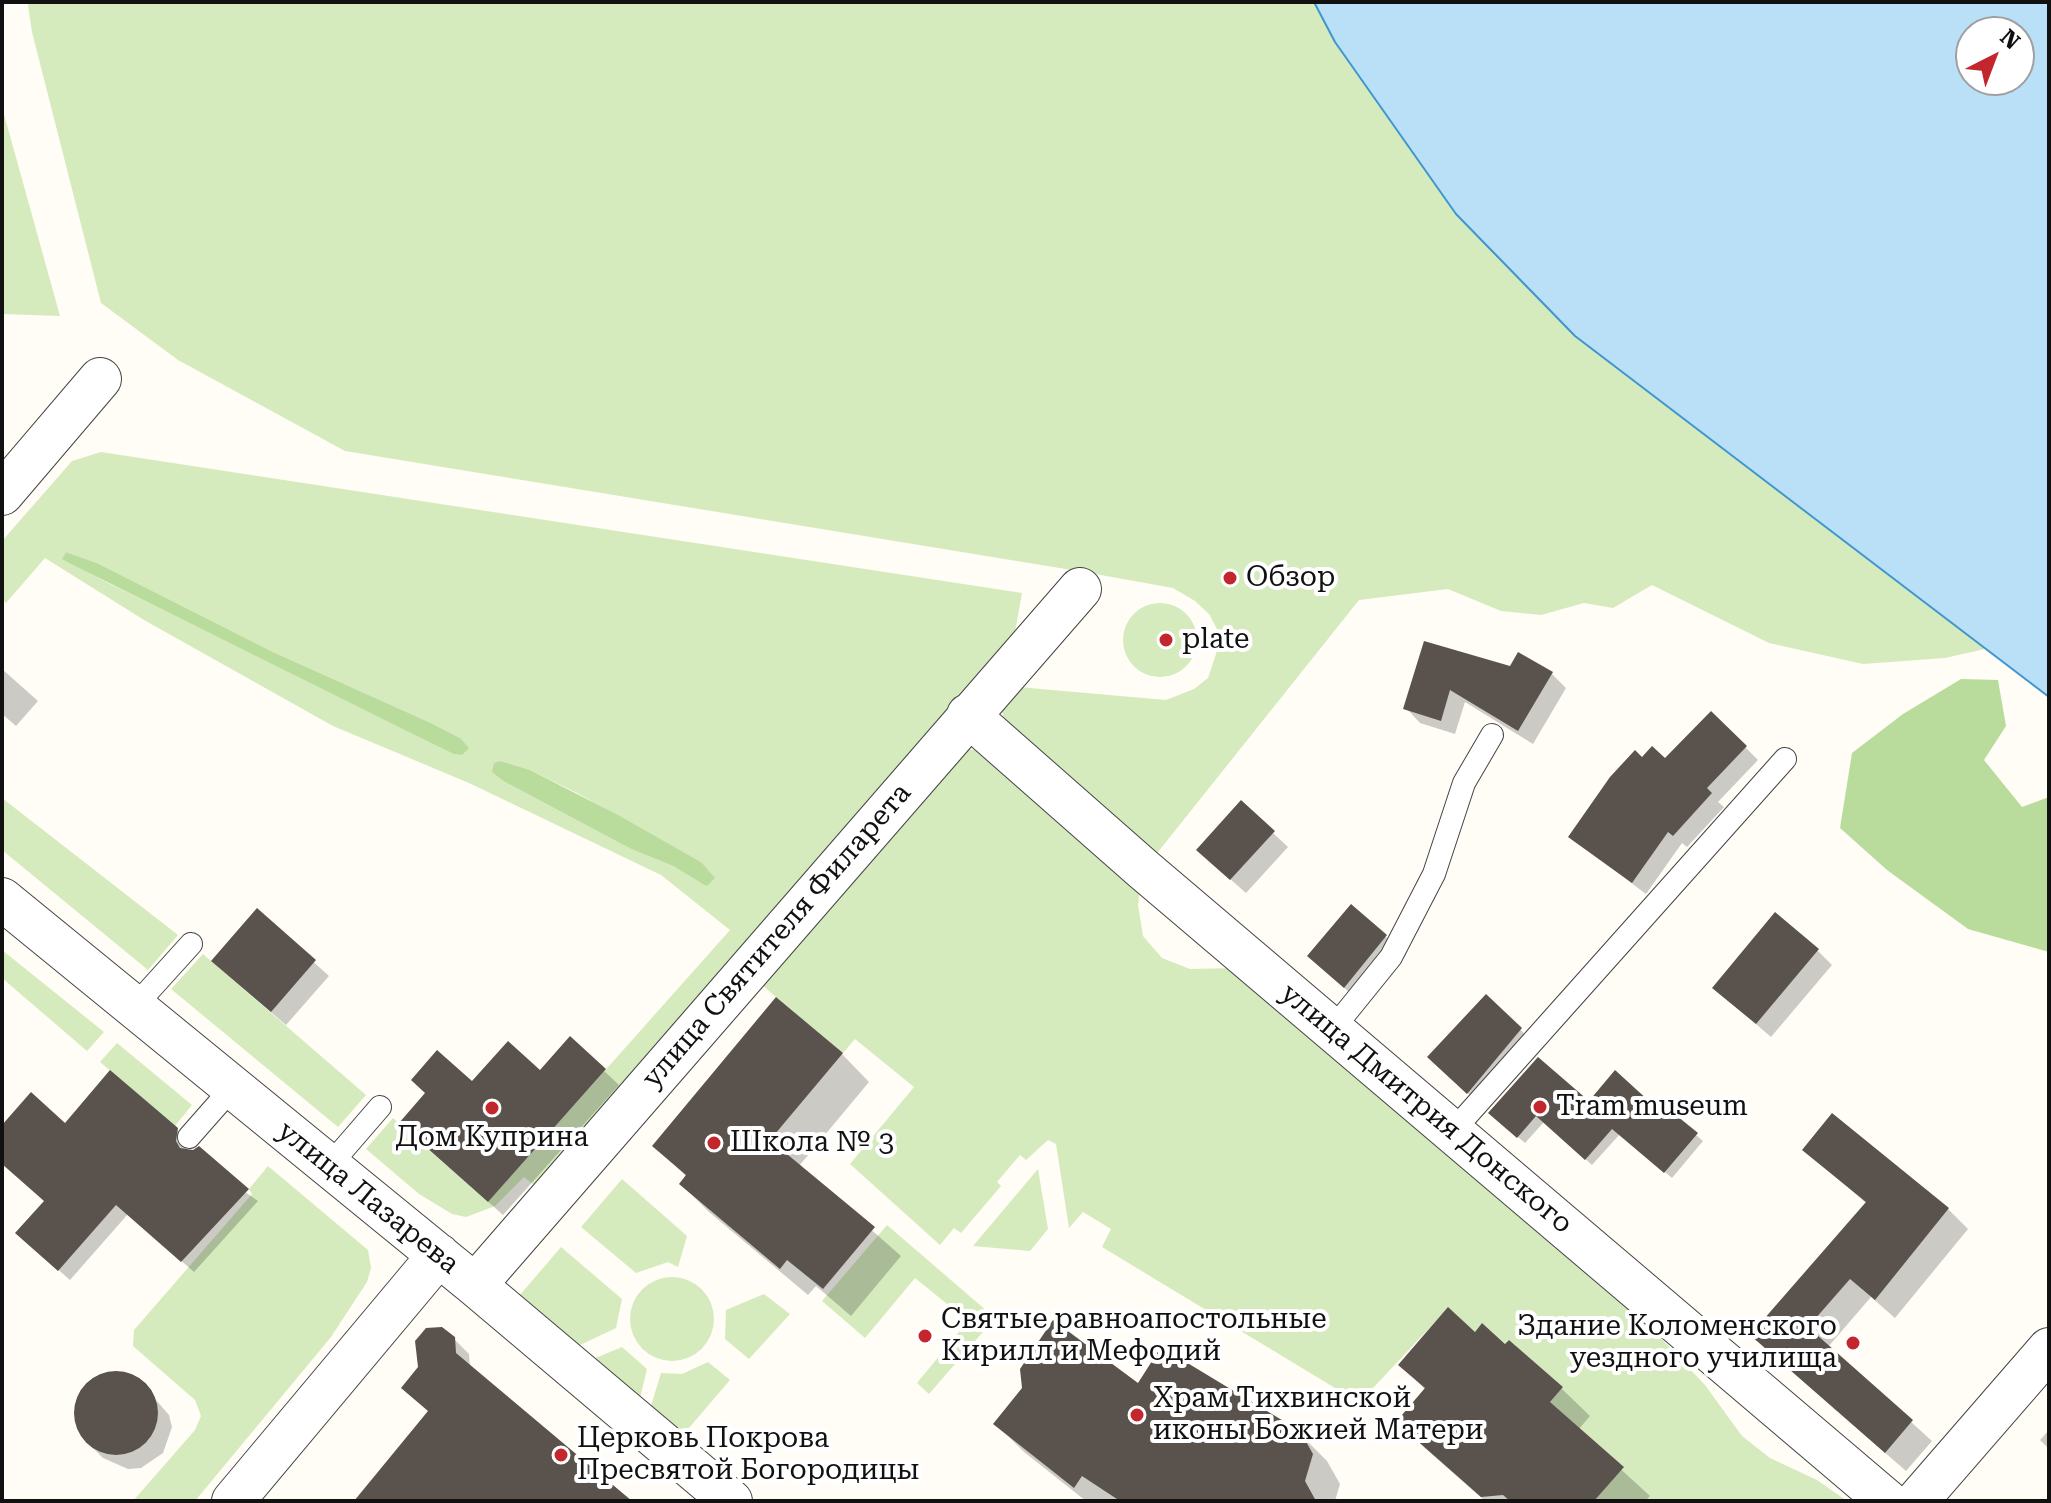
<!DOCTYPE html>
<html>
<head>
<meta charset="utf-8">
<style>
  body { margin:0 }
  #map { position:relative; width:2051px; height:1503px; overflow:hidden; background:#fffdf5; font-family:"Roboto Serif",serif }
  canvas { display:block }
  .frame { position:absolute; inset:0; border:4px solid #111; pointer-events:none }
  .north { position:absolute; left:1955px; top:16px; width:80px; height:80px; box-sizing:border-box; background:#fff; border:2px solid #a0a0a0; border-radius:50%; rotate:42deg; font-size:22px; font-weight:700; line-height:32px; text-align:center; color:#111 }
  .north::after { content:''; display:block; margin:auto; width:28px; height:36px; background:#c4262e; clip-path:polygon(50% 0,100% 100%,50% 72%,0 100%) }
</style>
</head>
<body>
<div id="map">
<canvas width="2051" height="1503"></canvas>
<div class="frame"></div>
<div class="north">N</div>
</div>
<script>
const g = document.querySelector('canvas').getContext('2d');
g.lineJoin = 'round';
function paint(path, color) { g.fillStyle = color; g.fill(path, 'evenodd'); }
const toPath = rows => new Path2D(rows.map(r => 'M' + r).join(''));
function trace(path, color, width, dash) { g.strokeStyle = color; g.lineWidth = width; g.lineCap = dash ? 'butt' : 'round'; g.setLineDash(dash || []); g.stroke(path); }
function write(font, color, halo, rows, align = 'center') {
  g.font = font + ' "Roboto Serif",serif'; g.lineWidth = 8; g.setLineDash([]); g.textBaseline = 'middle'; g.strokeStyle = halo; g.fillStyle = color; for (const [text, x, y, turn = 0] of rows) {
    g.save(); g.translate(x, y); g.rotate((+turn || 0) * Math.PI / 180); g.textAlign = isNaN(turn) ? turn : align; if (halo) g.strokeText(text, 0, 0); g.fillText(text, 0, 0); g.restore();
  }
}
paint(toPath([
  [34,2,1314,2,1335,42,1456,214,1575,336,1985,649,1945,658,1863,664,1769,643,1652,585,1613,608,1584,603,1541,615,1501,611,1448,589,1359,600,1154,857,1006,724,1001,710,1018,687,1166,700,1194,689,1208,678,1219,645,1218,631,1209,614,1195,601,1173,588,1084,572,345,451,178,360,101,303,32,32,28,5],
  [2,107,60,316,2,314],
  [101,452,1022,593,1015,632,780,907,534,1185,524,1177,495,1206,466,1217,452,1214,419,1194,366,1149,393,1118,488,1202,730,930,661,875,469,783,333,726,144,620,45,558,6,603,2,599,2,541,72,461],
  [66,552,97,563,273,652,431,723,460,738,462,755,106,582,63,559],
  [501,761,530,770,577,793,701,862,701,883,673,866,631,849,505,782],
  '1123 640a37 37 0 1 1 74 0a37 37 0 1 1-74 0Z',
  [968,749,985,751,1140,886,1138,905,1143,936,1162,958,1190,969,1236,968,1622,1297,1705,1385,1742,1436,1770,1458,1817,1480,1847,1501,1594,1501,1623,1466,1550,1402,1563,1387,1509,1340,1505,1344,1482,1323,1475,1332,1448,1308,1374,1387,1355,1396,1340,1391,1102,1247,1111,1229,1083,1212,1069,1228,1056,1144,1048,1140,1026,1160,1020,1155,997,1182,1001,1186,961,1233,954,1228,940,1245,850,1164,914,1087,855,1039,843,1053,763,986,802,941,802,936],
  [2,798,178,935,148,970,2,850],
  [2,950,104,1032,87,1051,2,978],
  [203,954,366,1095,338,1127,171,989],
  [117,1043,192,1105,175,1126,100,1062],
  [268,1166,368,1250,371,1268,367,1282,331,1337,195,1501,133,1501,195,1430,201,1416,195,1400,133,1346,134,1330,252,1194,249,1189],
  [1038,1169,1048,1229,1030,1251,973,1246],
  [622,1179,687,1236,678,1267,668,1262,636,1273,581,1227],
  [887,1225,995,1318,929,1394,917,1383,968,1321,915,1278,865,1338,822,1301],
  [561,1247,622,1299,616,1328,578,1346,519,1296],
  '630 1319a42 42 0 1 1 84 0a42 42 0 1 1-84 0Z',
  [764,1294,790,1314,749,1359,725,1339,726,1310],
  [622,1347,647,1369,640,1398,593,1359],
  [708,1362,730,1380,683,1435,651,1406,661,1373,682,1374]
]), '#d5ebbd');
paint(toPath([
  [66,552,97,563,273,652,431,723,460,738,469,748,462,755,454,754,413,734,71,564,62,559],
  [1961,679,1998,680,2006,726,1984,760,2022,807,2049,797,2049,952,1968,929,1887,870,1840,828,1852,753,1903,714],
  [501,761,530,770,618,815,701,862,715,878,707,886,701,883,673,866,631,849,505,782,492,772,494,763]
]), '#b9dc9c');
const water = toPath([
  [1314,2,2049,2,2049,697,1575,336,1456,214,1335,42,1314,2],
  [1971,32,2019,32,2019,80,1971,80,1971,32]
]);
paint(water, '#b9e0f7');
trace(water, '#3f96cf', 2);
paint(toPath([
  [1425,643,1511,668,1519,655,1552,674,1566,688,1533,744,1465,702,1455,734,1420,723,1406,708],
  [2,669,38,701,16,726,2,714],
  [1711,713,1758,760,1718,802,1724,807,1687,847,1682,843,1646,894,1570,837,1642,760,1665,761],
  [1241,803,1288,847,1246,893,1213,864],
  [257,911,329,976,286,1025,228,975],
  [1385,936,1400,951,1359,1001,1324,970],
  [1817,950,1832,965,1771,1037,1714,988],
  [1486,996,1535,1044,1483,1107,1444,1071],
  [570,1039,619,1085,503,1215,416,1137,427,1094,540,1073],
  [842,1054,869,1082,799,1166,901,1256,851,1316,816,1286,808,1295,709,1212,681,1184,687,1177,655,1146],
  [1589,1104,1696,1135,1703,1141,1672,1178,1620,1134,1592,1165,1544,1122,1525,1143,1497,1119],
  [65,1125,177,1130,188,1141,186,1151,258,1201,194,1272,128,1214,70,1280,29,1244,46,1201,2,1163,2,1128],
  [1805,1150,1948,1209,1968,1229,1895,1318,1871,1297,1828,1347,1932,1441,1906,1471,1772,1354,1867,1204],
  [1475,1334,1505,1347,1509,1343,1562,1389,1590,1416,1578,1430,1650,1496,1645,1501,1485,1501,1426,1449,1398,1422,1426,1390,1400,1365],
  [453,1338,469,1354,470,1368,622,1501,356,1501,430,1412,403,1388],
  [111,1372,137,1378,169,1415,172,1427,163,1453,141,1468,128,1469,103,1458,88,1443,75,1419,80,1393,99,1376],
  [1139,1386,1298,1432,1327,1461,1340,1484,1335,1501,1086,1501,1024,1452,996,1424],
  [2049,1430,2049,1449,2040,1440]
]), '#0003');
paint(toPath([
  [1424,641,1510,666,1518,652,1553,672,1518,731,1450,690,1441,721,1403,709],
  [1711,711,1747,746,1707,788,1712,793,1673,836,1668,832,1632,883,1568,837,1610,777,1635,750,1642,757,1652,746,1665,758],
  [1241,800,1275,831,1230,880,1196,850],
  [1351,904,1387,935,1344,988,1307,956],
  [257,908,316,960,271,1012,211,961],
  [1775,912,1819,949,1756,1024,1712,988],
  [1486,994,1522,1028,1467,1094,1427,1057],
  [776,997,843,1053,770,1140,875,1227,823,1289,787,1260,780,1269,679,1184,686,1175,652,1146],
  [570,1036,606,1069,488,1202,399,1123,425,1093,411,1080,437,1050,472,1081,508,1041,540,1070],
  [1538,1057,1589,1101,1615,1070,1661,1112,1666,1107,1698,1133,1664,1173,1612,1129,1585,1160,1536,1116,1517,1138,1488,1113],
  [110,1070,178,1128,176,1141,180,1148,193,1150,199,1146,249,1189,181,1262,116,1205,58,1271,15,1233,44,1201,2,1164,2,1125,31,1092,65,1123],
  [1832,1113,1949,1208,1875,1300,1850,1279,1808,1327,1913,1420,1885,1453,1750,1335,1866,1202,1802,1150],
  [1448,1307,1475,1332,1482,1323,1505,1344,1509,1340,1563,1387,1550,1402,1624,1467,1594,1501,1510,1501,1503,1495,1481,1497,1396,1422,1425,1388,1398,1365],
  [1053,1320,1138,1383,1161,1347,1300,1431,1313,1454,1305,1481,1316,1501,1120,1501,1082,1476,1074,1488,993,1424,1022,1388,1020,1369],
  [442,1327,455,1337,456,1353,632,1501,354,1501,428,1411,401,1388,418,1367,415,1341,426,1328],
  '74 1413a42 42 0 1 1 84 0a42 42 0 1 1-84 0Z'
]), '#5a524d');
const lane = toPath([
  [134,1007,191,944],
  [1332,1030,1391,957,1434,874,1464,783,1492,735],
  [1452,1132,1785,759],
  [189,1137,233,1087],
  [329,1166,380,1107]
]);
const street = toPath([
  [2,494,100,379],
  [968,715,1143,869,1887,1501],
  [2,899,475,1285,731,1501],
  [475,1285,1080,589],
  [233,1501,439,1255],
  [1917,1501,2049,1349]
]);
trace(lane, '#444', 24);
trace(street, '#444', 44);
trace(lane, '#fff', 22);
trace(street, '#fff', 42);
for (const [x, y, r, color] of [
  [1230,578,8,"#c4262e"],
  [1166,640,8,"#c4262e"],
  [1540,1107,8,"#c4262e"],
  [492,1108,8,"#c4262e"],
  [714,1143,8,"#c4262e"],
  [925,1336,8,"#c4262e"],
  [1853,1343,8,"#c4262e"],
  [1137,1415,8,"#c4262e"],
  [561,1455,8,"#c4262e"]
]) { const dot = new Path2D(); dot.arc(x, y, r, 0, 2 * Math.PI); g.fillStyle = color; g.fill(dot); trace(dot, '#fff', 3); }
write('28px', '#111', '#fff', [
  ["Обзор",1246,578],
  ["plate",1182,640],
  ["Tram museum",1556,1107],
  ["Дом Куприна",492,1138,"center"],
  ["Школа № 3",730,1143],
  ["Святые равноапостольные",941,1320],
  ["Кирилл и Мефодий",941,1352],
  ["Здание Коломенского",1837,1327,"right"],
  ["уездного училища",1837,1359,"right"],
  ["Храм Тихвинской",1153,1399],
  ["иконы Божией Матери",1153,1431],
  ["Церковь Покрова",577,1439],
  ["Пресвятой Богородицы",577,1471]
], 'left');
write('28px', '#111', '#fff', [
  ["улица Святителя Филарета",777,936,-49],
  ["улица Дмитрия Донского",1426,1109,40],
  ["улица Лазарева",368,1198,39]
]);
</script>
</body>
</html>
